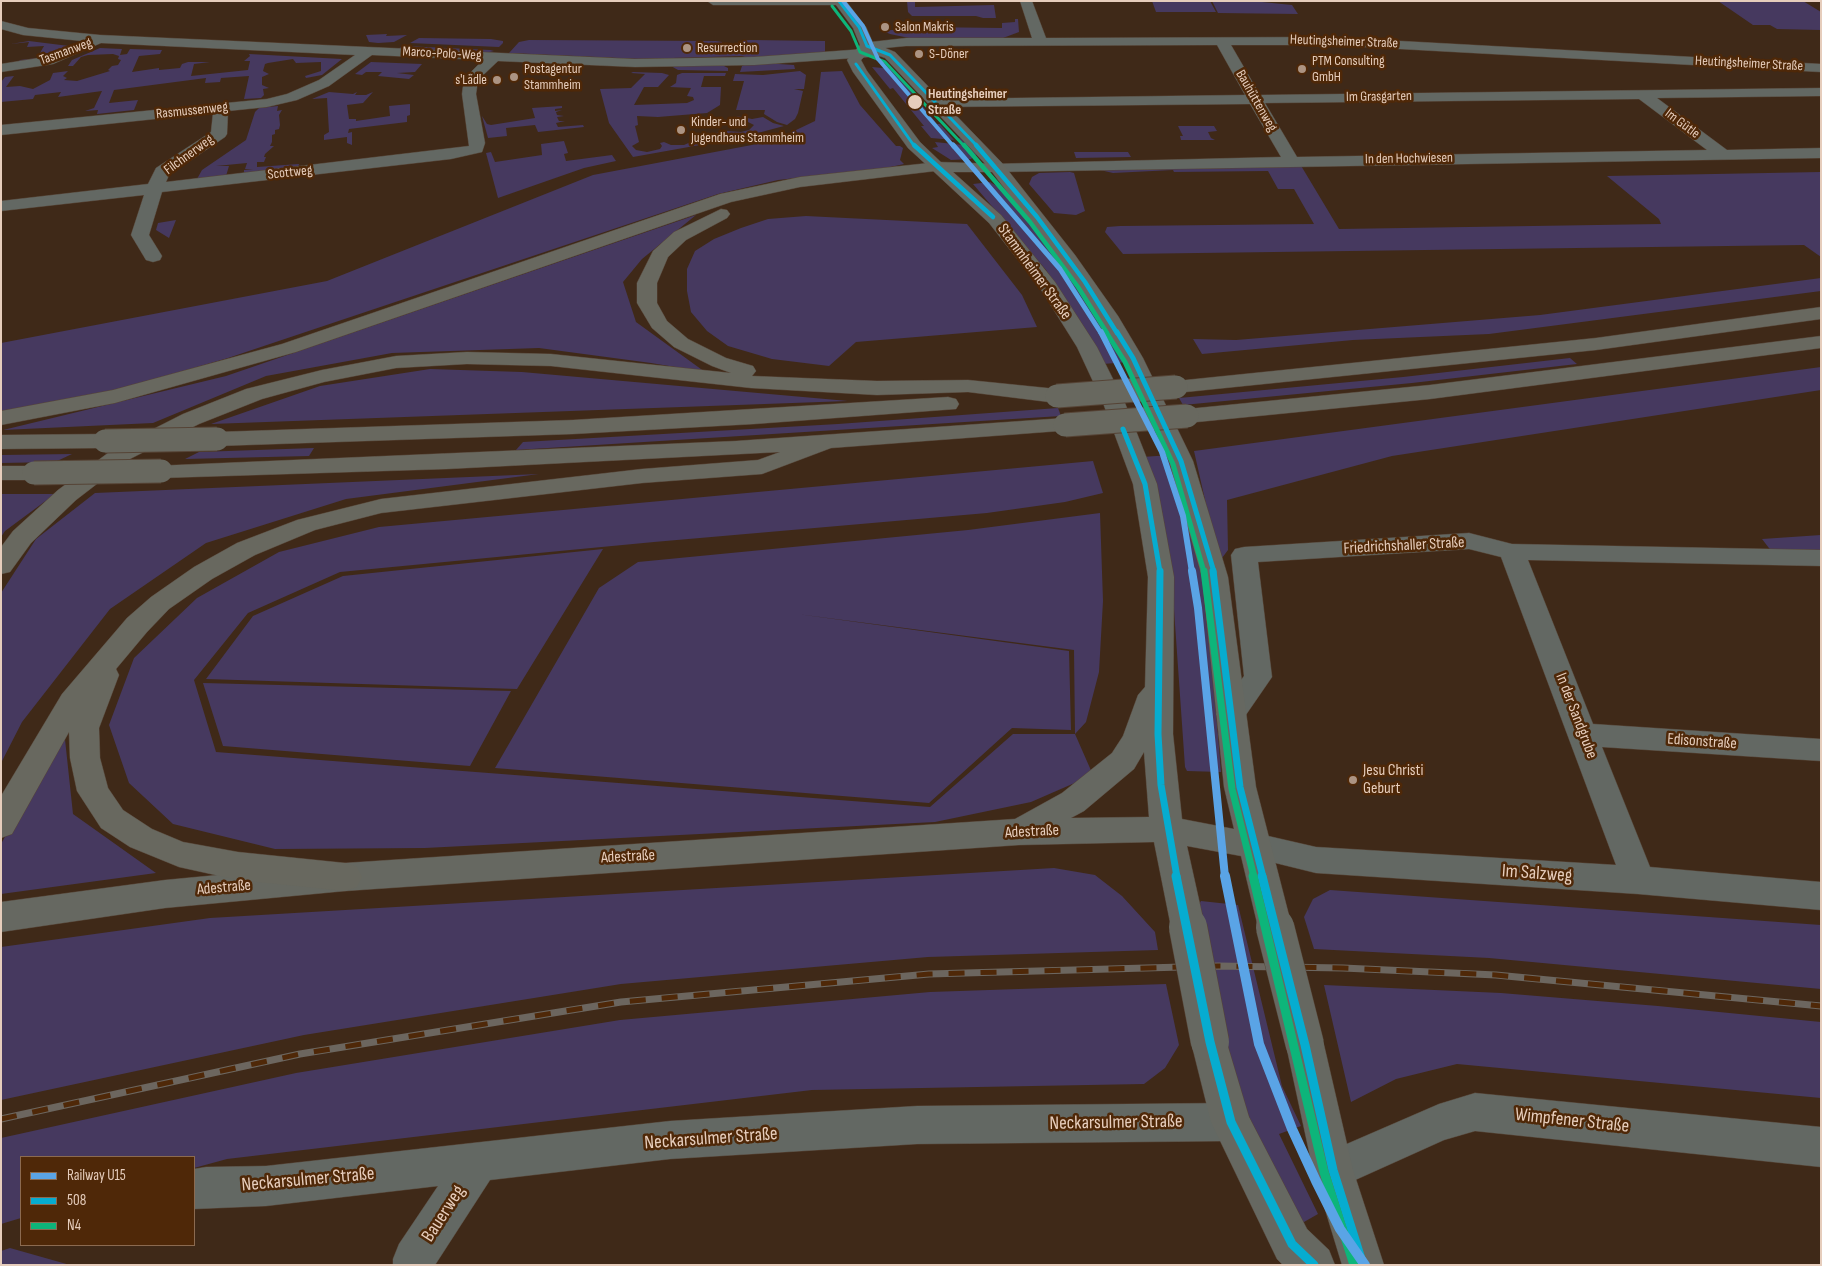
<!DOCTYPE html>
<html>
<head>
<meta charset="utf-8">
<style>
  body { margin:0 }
  #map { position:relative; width:1822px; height:1266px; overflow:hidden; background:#3f2918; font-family:"Sofia Sans Condensed",sans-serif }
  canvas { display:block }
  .frame { position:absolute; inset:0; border:2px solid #e6cdbc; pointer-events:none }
  .legend { position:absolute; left:20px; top:1156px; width:175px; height:90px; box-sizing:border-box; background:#4f2808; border:1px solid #8b6a50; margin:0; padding:6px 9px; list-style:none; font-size:15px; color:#e6cdbc }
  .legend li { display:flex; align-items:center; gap:10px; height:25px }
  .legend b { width:25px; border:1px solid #8b6a50 }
</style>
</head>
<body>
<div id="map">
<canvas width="1822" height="1266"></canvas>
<div class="frame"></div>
<ul class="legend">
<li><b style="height:6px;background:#5aa4e6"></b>Railway U15</li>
<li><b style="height:6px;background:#06acd0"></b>508</li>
<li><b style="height:6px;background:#0db57a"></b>N4</li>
</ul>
</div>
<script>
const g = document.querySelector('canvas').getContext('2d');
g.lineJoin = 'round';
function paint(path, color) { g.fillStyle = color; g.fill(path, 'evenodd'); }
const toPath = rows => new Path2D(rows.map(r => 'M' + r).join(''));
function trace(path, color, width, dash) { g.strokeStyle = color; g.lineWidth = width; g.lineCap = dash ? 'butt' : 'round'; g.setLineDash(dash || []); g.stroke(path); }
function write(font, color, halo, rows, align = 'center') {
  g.font = font + ' "Sofia Sans Condensed",sans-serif'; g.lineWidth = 5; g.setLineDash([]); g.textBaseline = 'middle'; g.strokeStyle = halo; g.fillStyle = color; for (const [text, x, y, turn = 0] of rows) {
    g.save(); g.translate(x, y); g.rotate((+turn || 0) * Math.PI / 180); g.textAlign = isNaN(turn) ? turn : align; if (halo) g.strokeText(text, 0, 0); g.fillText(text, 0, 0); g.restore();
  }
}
paint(toPath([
  [907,1,915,1,915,7,994,5,996,18,1011,18,983,18,976,16,912,16,908,12],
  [1152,1,1210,1,1216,12,1156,12],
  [1212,1,1252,1,1292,5,1298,14,1218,13],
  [1718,1,1803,1,1821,12,1821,30,1777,29,1770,25,1753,25],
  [1015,19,1018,19,1019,32,1003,38,909,38,890,34,883,31,921,27,1002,28,1002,23,1015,22],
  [387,34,386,36,407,35,394,42,378,43,369,42,366,35],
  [419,38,491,39,503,41,503,43,499,47,410,43],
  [529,40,716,41,722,42,721,48,735,48,737,43,741,41,750,40,825,41,825,52,748,58,742,56,638,59,509,53,519,42],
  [29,41,69,46,54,54,43,57,18,62,20,60,37,58,44,46,27,47,29,42,11,44],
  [404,46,490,50,494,51,485,53,397,49],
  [100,48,122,49,120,55,127,54,130,49,162,50,160,54,139,56,132,72,159,68,159,70,180,68,182,64,188,62,210,62,194,64,191,76,248,70,250,61,244,61,250,56,249,54,342,59,322,75,306,78,305,76,321,71,321,62,296,63,293,59,268,63,265,64,263,71,269,74,262,77,262,85,269,88,263,89,264,95,261,98,244,99,249,76,221,78,220,82,205,83,206,78,114,90,109,103,138,100,134,110,97,114,98,110,85,111,94,108,102,91,58,97,61,92,35,95,33,99,1,102,1,82,5,77,14,76,6,87,20,86,33,89,50,80,53,73,68,71,63,76,67,78,64,80,77,81,110,71,108,70,112,66,118,65,121,60,118,59,119,56,113,54,88,55,81,57,73,66,68,66,72,60],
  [371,62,422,64,415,72,397,73,414,75,409,79,378,76,382,72,366,72,362,75,355,74],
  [764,63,794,65,795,69,740,72,742,66,746,64],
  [671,66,724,66,728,68,728,71,678,70],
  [872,67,893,69,937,124,940,124,954,140,931,138,921,126,924,126,893,88,890,89],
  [800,71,806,75,804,89,794,89,803,91,798,113,795,119,787,125,777,122,764,114,765,110,736,110,744,81,733,81,735,74,763,75],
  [842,71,860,105,896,146,900,146,903,148,900,160,904,164,886,168,778,180,718,194,228,358,129,387,1,412,1,343,327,281,593,175,773,141,815,121,821,72],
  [633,72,662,73,669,75,658,87,644,87,634,105,687,103,694,100,693,97,687,96,691,88,670,87,676,83,677,75,682,73,726,73,725,76,704,76,701,87,721,87,720,105,707,113,658,117,637,116,638,125,635,126,639,142,632,146,636,150,647,152,660,149,662,146,660,143,664,142,671,145,684,145,706,135,726,131,741,132,749,130,754,125,736,116,752,119,763,117,773,123,784,126,739,138,633,157,609,123,600,89,631,88,645,74,631,73],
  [329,92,353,94,357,92,355,95,366,95,373,92,363,103,347,105,349,119,356,119,356,121,390,116,389,106,410,104,410,115,407,116,407,122,349,129,348,133,352,132,352,145,347,143,347,137,324,140,324,135,329,132,327,98,312,99],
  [278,106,277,111,282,110,279,115,280,125,279,129,275,130,275,134,272,135,272,142,270,146,274,146,265,154,264,157,266,157,264,162,257,162,257,167,299,164,298,168,244,173,244,170,253,169,245,169,247,163,216,166,229,166,226,176,197,179,202,170,246,140,255,112,259,108],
  [562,106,562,108,555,109,555,111,562,110,556,112,557,115,564,116,557,117,559,121,565,121,556,123,558,127,583,125,584,127,538,132,535,125,506,128,507,136,488,138,482,116,487,124,491,125,535,118,532,108],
  [1178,126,1214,126,1217,131,1208,132,1211,138,1215,140,1181,140,1180,136,1183,136],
  [965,137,975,150,976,155,971,159,951,160,932,148,938,147,935,142,963,145,959,138],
  [564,141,568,153,564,154,566,161,612,155,616,161,584,168,498,198,486,153,491,152,495,162,542,155,541,144],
  [1074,152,1128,152,1131,157,1076,158],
  [1300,164,1339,229,1661,224,1659,219,1607,176,1821,172,1821,257,1804,245,1123,254,1105,232,1107,227,1120,226,1314,224,1294,189,1278,189,1268,171,1174,172,1173,170,1113,173,1100,170],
  [1070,172,1074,173,1085,211,1076,215,1054,213,1029,184,1032,177,1039,173],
  [990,182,1000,188,1067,268,1128,362,1103,364,1089,337,1046,270,973,184],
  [696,215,642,259,623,282,636,322,705,372,651,363,539,348,392,353,266,376,153,423,3,430,226,376],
  [806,216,967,224,1022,295,1037,327,856,342,829,366,772,359,728,346,707,331,691,312,687,291,687,269,695,251,714,239,741,228,768,219],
  [176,220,169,238,156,230,158,223],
  [1821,278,1821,291,1489,334,1353,340,1202,354,1193,339,1236,340,1540,315],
  [1570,358,1577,364,1412,383,1183,405,1179,398,1403,377],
  [1821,367,1821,390,1392,456,1227,500,1228,550,1219,562,1194,451],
  [430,369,522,372,848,401,211,424,320,386],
  [1058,408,1061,416,516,450,523,442,838,424],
  [314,448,309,456,185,459,199,452],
  [72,454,55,462,1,463,1,455],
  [1171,455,1206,586,1221,772,1187,771,1185,767,1171,567,1142,457],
  [1093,461,1103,493,1065,502,987,513,654,542,340,572,248,613,194,680,216,752,930,807,1013,734,1075,734,1074,650,797,614,1069,651,1071,730,1012,728,929,803,495,768,599,588,638,562,968,530,1100,513,1103,601,1099,672,1086,722,1075,734,1093,775,1031,802,935,822,425,848,275,849,173,824,129,783,109,725,134,658,197,598,279,552,379,527],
  [539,474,346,499,206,543,110,609,22,722,1,763,1,593,36,539,95,493],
  [1,494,55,494,5,531,1,537],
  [1821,535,1821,553,1772,552,1762,539],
  [603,549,517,689,206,679,253,616,343,576],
  [203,683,511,691,470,766,223,746],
  [64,730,73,814,156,873,1,894,1,844],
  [1054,868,1095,875,1122,896,1155,932,1158,950,928,957,621,984,304,1035,1,1100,1,947,210,918],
  [1330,890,1821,925,1821,989,1489,958,1314,949,1304,917,1313,899],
  [1201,901,1238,905,1282,1086,1301,1126,1279,1134,1318,1214,1297,1226,1235,1099,1197,908],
  [1166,984,1179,1045,1165,1068,1144,1084,812,1090,227,1159,194,1168,194,1157,21,1157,21,1218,1,1224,1,1138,296,1073,620,1020,930,992],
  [1324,985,1501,993,1658,1006,1821,1022,1821,1098,1457,1064,1396,1079,1351,1102],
  [10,1248,70,1265,1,1265,1,1251]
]), '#46395f');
const minor = toPath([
  [707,1,845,1,839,5,713,5,707,1],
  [1020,1,1032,1,1046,38,1327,37,1821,64,1821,72,1327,45,1231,45,1260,95,1821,88,1821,96,1657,98,1727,150,1821,148,1821,158,997,172,991,170,989,167,991,164,1281,157,1250,104,938,107,931,103,938,99,1245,95,1217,45,906,46,885,48,890,52,883,56,754,65,635,67,498,61,478,80,476,94,485,143,482,152,451,159,162,192,149,235,162,256,160,260,153,262,146,260,131,235,144,195,1,211,1,201,148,184,156,168,211,132,213,113,1,135,1,125,267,99,287,94,319,80,355,55,101,43,53,64,1,72,1,64,45,57,82,41,23,35,1,29,1,21,28,28,100,35,635,59,754,57,864,49,860,46,862,43,906,38,1032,38,1020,1],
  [372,55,483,60,464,79,462,94,469,146,166,182,169,175,225,137,227,134,228,111,267,107,297,100,329,86,372,55],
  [1639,99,1707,150,1297,157,1265,103,1639,99],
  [1469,533,1512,544,1821,550,1821,566,1528,560,1593,724,1821,739,1821,761,1602,747,1650,867,1821,882,1821,910,1638,894,1316,873,1243,855,1239,846,1243,837,1255,833,1316,847,1616,865,1501,557,1469,549,1258,562,1272,677,1241,722,1231,725,1221,722,1216,714,1244,676,1231,555,1235,549,1244,547,1469,533],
  [1475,1093,1821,1127,1821,1167,1475,1131,1444,1140,1333,1190,1319,1184,1313,1170,1319,1156,1439,1104,1475,1093],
  [1231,1103,1245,1109,1251,1122,1245,1135,1231,1141,917,1144,670,1159,490,1180,435,1265,393,1265,393,1259,399,1244,438,1186,266,1206,194,1209,194,1169,206,1167,266,1166,670,1121,917,1106,1231,1103]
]);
const tertiary = toPath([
  [833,1,846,1,866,27,873,43,895,52,1003,164,1005,167,1003,170,991,170,885,58,869,52,861,60,867,71,920,142,946,167,944,170,932,170,908,148,853,72,847,60,860,45,853,28,833,1]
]);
const secondary = toPath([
  [938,162,1003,164,1075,255,1118,316,1143,358,1193,461,1228,577,1256,787,1292,927,1287,937,1275,942,1263,937,1258,927,1241,856,1187,846,1205,927,1200,937,1188,942,1176,937,1171,927,1154,842,1019,845,345,891,165,908,1,932,1,902,165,880,345,863,1015,819,1062,793,1112,753,1123,736,1138,695,1145,687,1148,577,1133,484,1103,403,1077,347,1040,288,989,223,932,170,930,167,932,164,938,162],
  [953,172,992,172,1061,263,1098,316,1123,358,1169,461,1202,577,1224,787,1234,829,1182,819,1173,734,1174,577,1157,484,1125,403,1097,347,1055,282,1001,215,953,172],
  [1144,752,1149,817,1071,818,1084,811,1134,769,1144,752],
  [1210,1025,1223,1030,1249,1117,1307,1229,1329,1250,1335,1265,1283,1265,1277,1259,1211,1122,1191,1042,1197,1030,1210,1025],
  [1305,1028,1318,1033,1324,1045,1353,1170,1384,1265,1342,1265,1313,1170,1286,1045,1292,1033,1305,1028]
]);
const trunk = toPath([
  [938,162,944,164,946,167,944,170,800,187,731,202,296,352,115,403,1,425,1,411,113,390,282,344,720,194,800,177,938,162],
  [721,209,727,210,730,214,727,218,686,240,668,257,657,283,657,303,667,321,688,339,726,358,753,366,756,371,752,376,877,381,968,380,1057,389,1065,391,1068,396,1065,401,1057,403,968,392,877,395,751,388,551,366,467,364,396,368,324,382,262,399,199,424,128,460,76,500,31,543,10,572,1,574,1,547,13,531,58,490,112,450,183,414,246,389,322,370,396,356,467,352,551,354,731,373,712,366,674,347,652,328,637,303,637,283,653,251,674,232,721,209],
  [1821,307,1821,319,1596,350,1176,393,1168,392,1165,387,1168,382,1176,381,1596,338,1821,307],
  [1821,336,1821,348,1430,399,1187,423,1179,421,1176,416,1179,411,1187,409,1430,385,1821,336],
  [948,397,956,399,959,404,956,409,754,424,573,434,217,446,209,444,206,439,209,434,217,432,573,420,948,397],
  [1065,418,1073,420,1076,425,1073,430,831,448,762,474,642,483,381,513,315,530,255,555,212,579,169,609,147,632,116,669,119,675,99,728,100,758,108,788,123,810,152,829,183,842,238,852,345,863,357,867,362,877,357,887,345,891,238,880,179,867,130,847,101,828,77,791,70,758,69,732,12,834,1,838,1,796,62,694,127,618,151,597,194,567,237,543,297,520,381,499,642,469,758,460,780,452,447,469,161,478,153,476,149,471,153,466,736,441,1065,418],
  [105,434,113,436,116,441,113,446,105,448,1,449,1,435,105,434],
  [1,466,34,466,42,468,46,473,42,478,34,480,1,480,1,466]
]);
trace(minor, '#564436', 1);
trace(tertiary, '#564436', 1);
trace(secondary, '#564436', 1);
trace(trunk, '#564436', 1);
paint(minor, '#636863');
paint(tertiary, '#636863');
paint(secondary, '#666861');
paint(trunk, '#68685f');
const rail = toPath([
  [1,1119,300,1054,621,1002,929,974,1218,966,1343,968,1496,975,1821,1006]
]);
trace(rail, '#6c665f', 7);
trace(rail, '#4f2808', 5, [16]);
const secondaryBridge = toPath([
  [1188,927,1210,1042],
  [1275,927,1305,1045]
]);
const trunkBridge = toPath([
  [1057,396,1176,387],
  [1065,425,1187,416],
  [105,441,217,439],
  [34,473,161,471]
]);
trace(secondaryBridge, '#564436', 39, []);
trace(trunkBridge, '#564436', 25, []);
trace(secondaryBridge, '#666861', 38);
trace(trunkBridge, '#68685f', 23);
trace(toPath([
  [839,1,859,27,867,46],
  [867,46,890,55,978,147],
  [856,64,915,147]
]), '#06acd0', 3);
trace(toPath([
  [914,145,993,217],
  [976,145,1037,217,1085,282,1117,333]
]), '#06acd0', 4.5);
trace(toPath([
  [1117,332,1133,358,1181,461,1214,572],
  [1123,429,1145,484,1160,572]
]), '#06acd0', 5);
trace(toPath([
  [1160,571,1158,734,1161,785,1177,877],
  [1213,571,1240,787,1263,877]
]), '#06acd0', 7);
trace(toPath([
  [1176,876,1210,1042,1231,1122,1292,1244,1314,1265],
  [1262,876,1305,1045,1333,1170,1363,1265]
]), '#06acd0', 9);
trace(toPath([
  [832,6,851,31,860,52,885,62,965,147]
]), '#0db57a', 3);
trace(toPath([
  [964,145,1030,222,1078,287,1107,333]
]), '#0db57a', 4.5);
trace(toPath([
  [1106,332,1125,362,1173,464,1204,572]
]), '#0db57a', 5);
trace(toPath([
  [1204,571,1232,789,1254,877]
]), '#0db57a', 7);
trace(toPath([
  [1253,876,1324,1172,1354,1265]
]), '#0db57a', 9);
trace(toPath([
  [843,1,863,26,878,59,954,147]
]), '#5aa4e6', 4);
trace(toPath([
  [953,145,1060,269,1101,333]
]), '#5aa4e6', 5);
trace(toPath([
  [1101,332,1162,452,1183,516,1192,572]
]), '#5aa4e6', 6);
trace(toPath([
  [1192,571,1198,608,1225,877]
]), '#5aa4e6', 8);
trace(toPath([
  [1225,876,1259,1044,1292,1129,1316,1181,1340,1229,1365,1265]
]), '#5aa4e6', 10);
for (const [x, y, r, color] of [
  [885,27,5,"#ac9483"],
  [687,48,5,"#ac9483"],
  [919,54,5,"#ac9483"],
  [1302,69,5,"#ac9483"],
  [514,77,5,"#ac9483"],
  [497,80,5,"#ac9483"],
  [915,102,8,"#e6cdbc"],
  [681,130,5,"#ac9483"],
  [1353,780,5,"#ac9483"]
]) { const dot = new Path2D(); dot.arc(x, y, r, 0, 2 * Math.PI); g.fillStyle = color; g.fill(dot); trace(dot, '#4f2808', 2); }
write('14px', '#e6cdbc', '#4f2808', [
  ["Salon Makris",895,27],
  ["Resurrection",697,48],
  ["S-Döner",929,54],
  ["PTM Consulting",1312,61],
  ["GmbH",1312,77],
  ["Postagentur",524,69],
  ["Stammheim",524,85],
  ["s'Lädle",487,80,"right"],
  ["Kinder- und",691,122],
  ["Jugendhaus Stammheim",691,138]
], 'left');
write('14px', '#e6cdbc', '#4f2808', [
  ["Heutingsheimer Straße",1344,42,2],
  ["Tasmanweg",66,52,-20],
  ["Marco-Polo-Weg",442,54,3],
  ["Heutingsheimer Straße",1749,64,3],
  ["Im Grasgarten",1379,97,-1],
  ["Bauhüttenweg",1256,101,60],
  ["Rasmussenweg",192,111,-6],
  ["Im Gütle",1682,124,37],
  ["Filchnerweg",189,155,-36],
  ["In den Hochwiesen",1409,159,-1],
  ["Scottweg",290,173,-6]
]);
write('bold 14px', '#e6cdbc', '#4f2808', [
  ["Heutingsheimer",928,94],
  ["Straße",928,110]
], 'left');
write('16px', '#e6cdbc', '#4f2808', [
  ["Stammheimer Straße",1034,272,54],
  ["Friedrichshaller Straße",1404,546,-3],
  ["In der Sandgrube",1576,716,69],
  ["Edisonstraße",1702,742,4],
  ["Adestraße",1032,832,-3],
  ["Adestraße",628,857,-3],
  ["Adestraße",224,888,-5]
]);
write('16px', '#e6cdbc', '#4f2808', [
  ["Jesu Christi",1363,771],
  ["Geburt",1363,789]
], 'left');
write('19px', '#e6cdbc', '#4f2808', [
  ["Im Salzweg",1537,874,4],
  ["Wimpfener Straße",1572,1121,6],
  ["Neckarsulmer Straße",1116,1123,-1],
  ["Neckarsulmer Straße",711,1139,-4],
  ["Neckarsulmer Straße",308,1180,-5],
  ["Bauerweg",444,1214,-57]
]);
</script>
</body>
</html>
